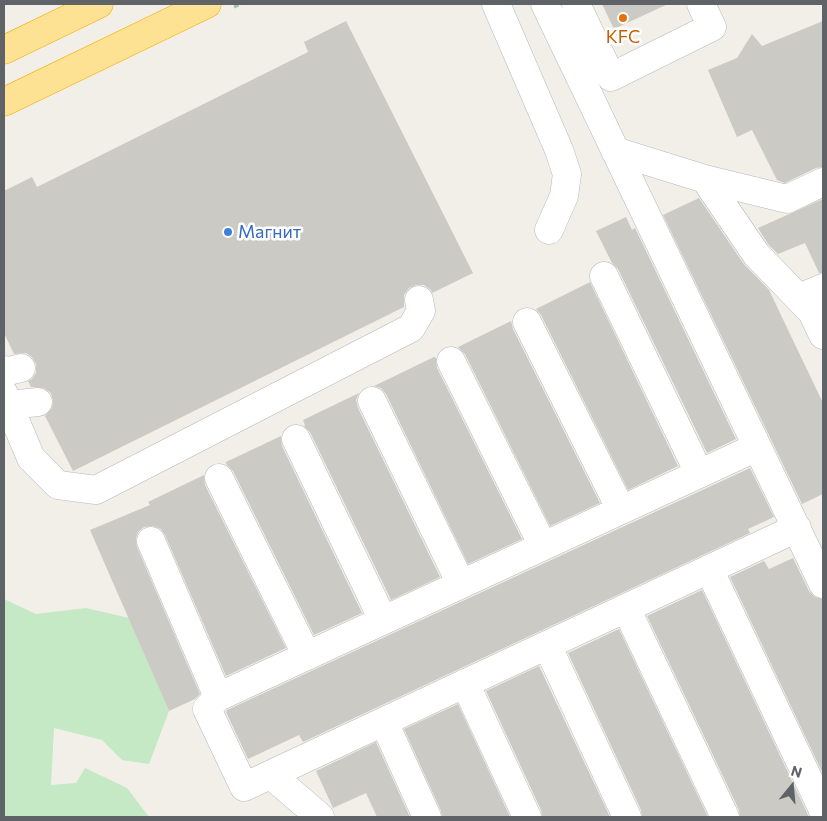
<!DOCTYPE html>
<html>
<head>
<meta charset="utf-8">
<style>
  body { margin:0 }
  #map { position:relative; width:827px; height:821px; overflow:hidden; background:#f1efe8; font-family:Commissioner,sans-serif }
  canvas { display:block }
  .frame { position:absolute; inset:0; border:5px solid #5f6368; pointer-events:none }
  .north { position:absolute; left:767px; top:761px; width:50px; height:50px; -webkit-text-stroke:4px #fff; paint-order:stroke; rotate:17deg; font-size:14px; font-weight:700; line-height:20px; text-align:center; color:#5f6368 }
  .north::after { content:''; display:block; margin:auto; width:18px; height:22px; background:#5f6368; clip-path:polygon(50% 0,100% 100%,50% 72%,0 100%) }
</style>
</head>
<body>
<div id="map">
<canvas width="827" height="821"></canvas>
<div class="frame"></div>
<div class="north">N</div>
</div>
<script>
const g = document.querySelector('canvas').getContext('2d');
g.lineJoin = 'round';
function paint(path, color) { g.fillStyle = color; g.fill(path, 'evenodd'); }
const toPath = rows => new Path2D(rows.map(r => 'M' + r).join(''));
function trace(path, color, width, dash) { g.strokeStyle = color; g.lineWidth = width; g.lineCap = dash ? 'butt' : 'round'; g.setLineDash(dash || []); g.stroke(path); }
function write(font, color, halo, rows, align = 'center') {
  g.font = font + ' Commissioner,sans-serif'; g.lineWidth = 5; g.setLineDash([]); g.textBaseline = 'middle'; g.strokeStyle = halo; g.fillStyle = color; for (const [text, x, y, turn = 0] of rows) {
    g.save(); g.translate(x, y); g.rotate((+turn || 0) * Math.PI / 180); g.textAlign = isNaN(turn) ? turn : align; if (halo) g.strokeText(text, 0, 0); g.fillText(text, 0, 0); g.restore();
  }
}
paint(toPath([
  [4,599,36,614,86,608,129,618,169,711,149,764,122,760,102,740,54,728,51,785,76,783,85,768,127,788,149,817,4,817]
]), '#c5e8c5');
paint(toPath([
  [602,4,668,4,614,29],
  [346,21,473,273,432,293,431,290,424,285,416,285,409,288,404,295,404,307,73,471,45,416,52,408,53,400,51,393,44,388,31,387,28,381,32,379,36,373,36,364,32,357,26,353,14,354,4,333,4,191,32,177,37,187,308,52,304,42],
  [823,21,823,167,816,168,785,183,777,180,752,130,737,137,708,70,737,58,752,34,762,46],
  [699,198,743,263,769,290,823,403,823,494,802,504,663,215],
  [823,199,823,273,819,273,805,243,778,254,768,244,758,228],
  [626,217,632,230,635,228,736,439,707,453,618,269,612,263,596,231],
  [590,282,678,466,628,490,541,315,536,309],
  [511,321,513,329,600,503,550,526,465,354,458,347],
  [434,357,436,358,437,368,522,539,468,564,386,394,381,388,374,386],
  [359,393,356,400,358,408,440,577,391,600,310,432,304,426,305,425,303,420],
  [281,436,282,446,362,613,314,635,233,471,226,464,226,462],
  [750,468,774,517,748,529,750,533,303,742,299,735,248,759,226,712,227,710],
  [204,475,205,485,286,648,226,676,165,535,161,529,153,526,144,527,138,532,136,539,137,547,200,694,195,699,169,711,90,530,150,505,148,502],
  [793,558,809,591,815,597,823,599,823,774,730,577,764,561,769,569],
  [702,590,809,817,740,817,739,810,647,616],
  [619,629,708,817,642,817,641,810,568,653],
  [539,666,610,817,542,817,541,810,486,691],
  [458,704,510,817,442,817,441,811,404,729],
  [376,742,410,817,377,817,366,793,333,808,316,771]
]), '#cccac5');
const minor = toPath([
  [496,4,559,150,567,174,564,196,549,230],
  [545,4,823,584],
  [576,4,611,77,712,27,701,4],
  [615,151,705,179,756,254,812,312,823,335],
  [705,179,787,199,823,182],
  [604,276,699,473],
  [799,298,823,288],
  [527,322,621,510],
  [451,361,543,546],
  [4,370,9,371,21,368],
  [4,394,31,458,58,485,96,490,411,328,421,311,419,300],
  [372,401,461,584],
  [9,405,38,402],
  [296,439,383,620],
  [219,478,307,656],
  [151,541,218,697,757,447],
  [709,569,823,810],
  [626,608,725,817],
  [547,645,627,817],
  [465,683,527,817],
  [218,697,207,709,244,787,797,528],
  [384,722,427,817],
  [271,775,320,817]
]);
const highway = toPath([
  [4,50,99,4],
  [4,102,207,4]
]);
trace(minor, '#b5b8bc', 29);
trace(highway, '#f9ab00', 29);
trace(toPath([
  [234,7,241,4]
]), '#9cc7a9', 3, [5, 2.5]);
trace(minor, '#fff', 28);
trace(highway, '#fde293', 28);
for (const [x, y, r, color] of [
  [623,18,5,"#e8710a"],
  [228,232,5,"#3f7fe0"]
]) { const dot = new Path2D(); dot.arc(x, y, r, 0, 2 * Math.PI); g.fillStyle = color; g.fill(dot); trace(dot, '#fff', 2); }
write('18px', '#c56008', '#fff', [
  ["KFC",623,37]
]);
write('18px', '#366cbe', '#fff', [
  ["Магнит",238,232]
], 'left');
</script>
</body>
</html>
